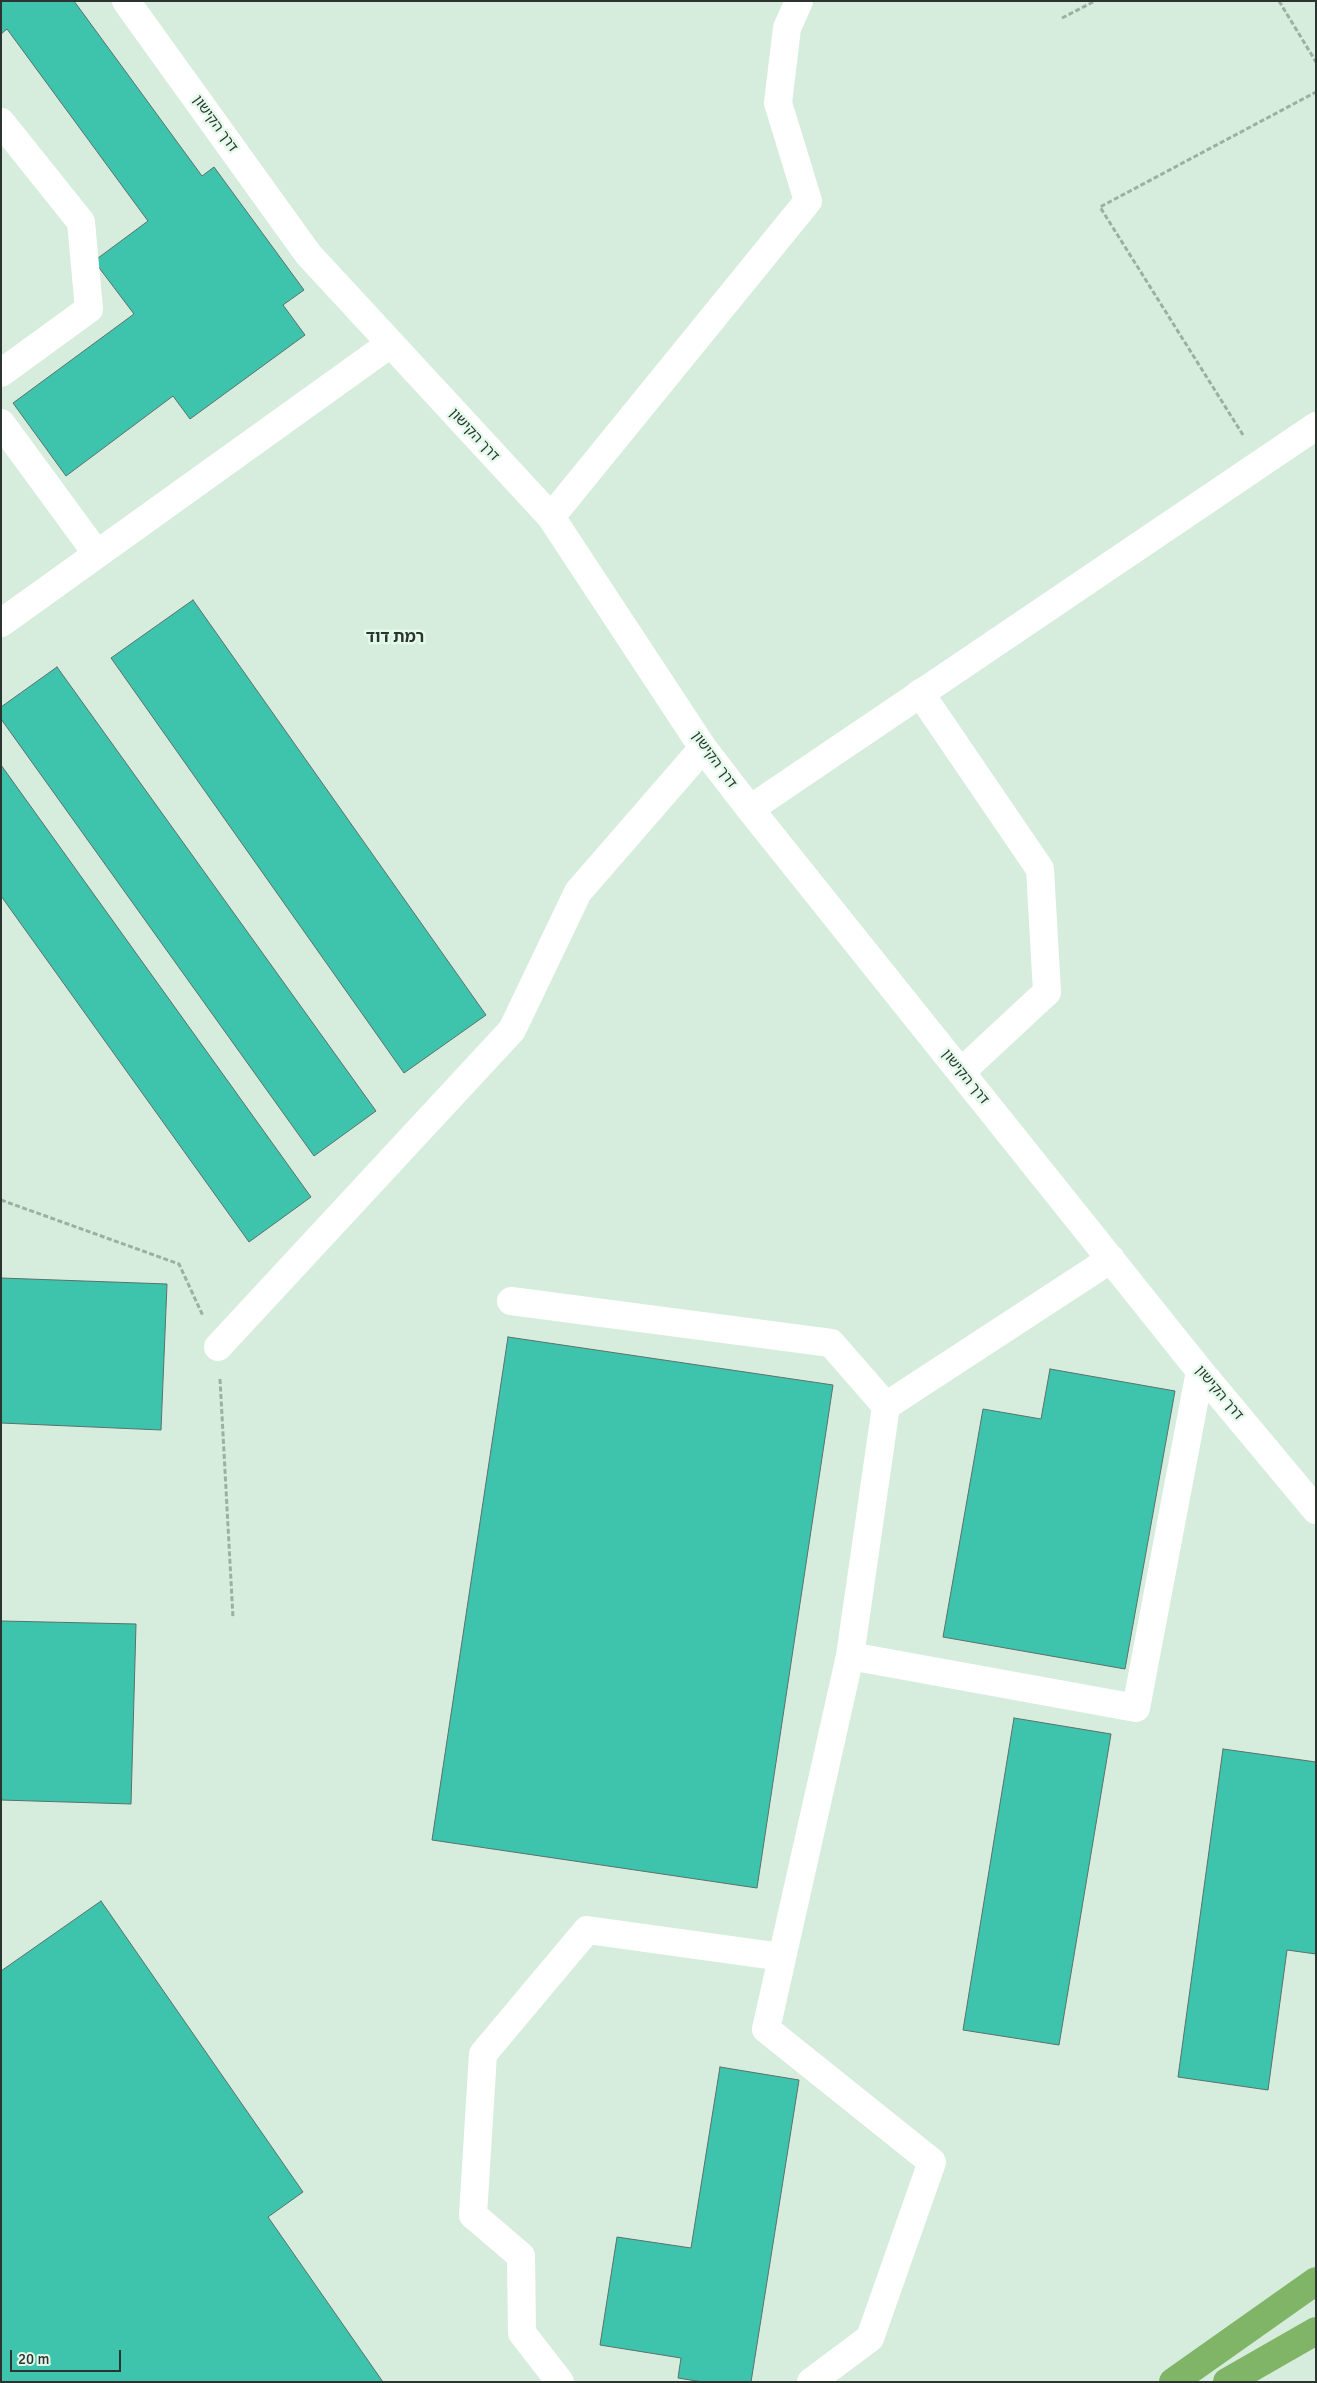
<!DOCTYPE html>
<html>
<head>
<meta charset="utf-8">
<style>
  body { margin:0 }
  #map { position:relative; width:1317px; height:2383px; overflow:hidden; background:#d6edde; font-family:Signika,sans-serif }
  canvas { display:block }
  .frame { position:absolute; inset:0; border:2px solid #2b342f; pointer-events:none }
  .scale { position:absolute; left:10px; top:2350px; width:111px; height:22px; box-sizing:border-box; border:2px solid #2b342f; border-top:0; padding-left:6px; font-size:15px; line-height:18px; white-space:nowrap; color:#2b342f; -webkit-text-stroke:4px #e3faeb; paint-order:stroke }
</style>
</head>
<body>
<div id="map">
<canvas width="1317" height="2383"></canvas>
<div class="frame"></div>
<div class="scale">20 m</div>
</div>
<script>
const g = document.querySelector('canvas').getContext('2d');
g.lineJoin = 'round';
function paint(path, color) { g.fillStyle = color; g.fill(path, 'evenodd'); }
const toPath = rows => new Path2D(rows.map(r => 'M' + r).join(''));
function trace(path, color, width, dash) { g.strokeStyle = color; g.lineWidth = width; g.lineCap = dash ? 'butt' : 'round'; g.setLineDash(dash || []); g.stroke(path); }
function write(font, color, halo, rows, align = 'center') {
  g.font = font + ' Signika,"Noto Sans Hebrew",sans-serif'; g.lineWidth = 5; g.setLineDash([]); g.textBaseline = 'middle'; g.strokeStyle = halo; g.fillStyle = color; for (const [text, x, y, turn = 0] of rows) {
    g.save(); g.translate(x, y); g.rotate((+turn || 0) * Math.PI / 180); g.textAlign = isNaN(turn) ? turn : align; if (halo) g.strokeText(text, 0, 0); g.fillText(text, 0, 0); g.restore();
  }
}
const building = toPath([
  [1,1,74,1,202,176,214,167,304,290,283,305,305,335,190,419,173,396,66,476,13,403,134,314,94,261,148,221,7,29,1,34,1,1],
  [193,600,486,1015,404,1073,111,658,193,600],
  [57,667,376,1111,314,1156,1,719,1,707,57,667],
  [1,765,311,1197,249,1242,1,896,1,765],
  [1,1278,167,1284,161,1430,1,1423,1,1278],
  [508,1337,833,1385,757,1888,432,1840,508,1337],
  [1050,1369,1175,1391,1125,1669,943,1637,983,1409,1041,1419,1050,1369],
  [1,1621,136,1624,131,1804,1,1800,1,1621],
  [1014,1718,1111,1734,1059,2045,963,2030,1014,1718],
  [1223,1749,1316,1762,1316,1954,1287,1950,1268,2090,1178,2077,1223,1749],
  [101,1901,303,2192,268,2217,383,2382,1,2382,1,1971,101,1901],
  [720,2067,799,2080,751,2382,703,2382,678,2378,681,2358,600,2345,617,2237,691,2248,720,2067]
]);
paint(building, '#3ec4ad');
trace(building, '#58716b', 1);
trace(toPath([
  [1279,1,1316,62],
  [1062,18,1095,1],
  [1243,435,1100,207,1316,92],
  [1,1200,179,1264,203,1316],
  [220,1379,233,1618]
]), '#9cafa3', 3, [5, 2.5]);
trace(toPath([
  [126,1,308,254,551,517,703,748,750,809,1200,1371,1316,1510],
  [1,122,81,222,89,309,1,373],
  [1,423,97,554],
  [551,517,808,201,778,103,787,28,799,1],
  [1,623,390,344],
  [920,693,1040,869,1047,992,961,1072],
  [750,809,1316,426],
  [511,1301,831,1343,886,1406],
  [218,1347,512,1030,578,892,703,748],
  [850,1656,1136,1708,1200,1371],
  [560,2382,522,2333,521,2256,473,2215,483,2054,587,1930,782,1957],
  [811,2382,870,2338,932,2162,766,2029,850,1656,886,1406,1111,1259]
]), '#fff', 28);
trace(toPath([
  [1173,2382,1316,2281],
  [1227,2382,1316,2331]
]), '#80b567', 28);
write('14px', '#2b342f', '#e3faeb', [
  ["דרך הקישון",215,124,54],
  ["דרך הקישון",474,435,47],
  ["דרך הקישון",714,760,54],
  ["דרך הקישון",965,1077,51],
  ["דרך הקישון",1219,1393,50]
]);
write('bold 16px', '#2b342f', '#e3faeb', [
  ["רמת דוד",395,638]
]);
</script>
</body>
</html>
